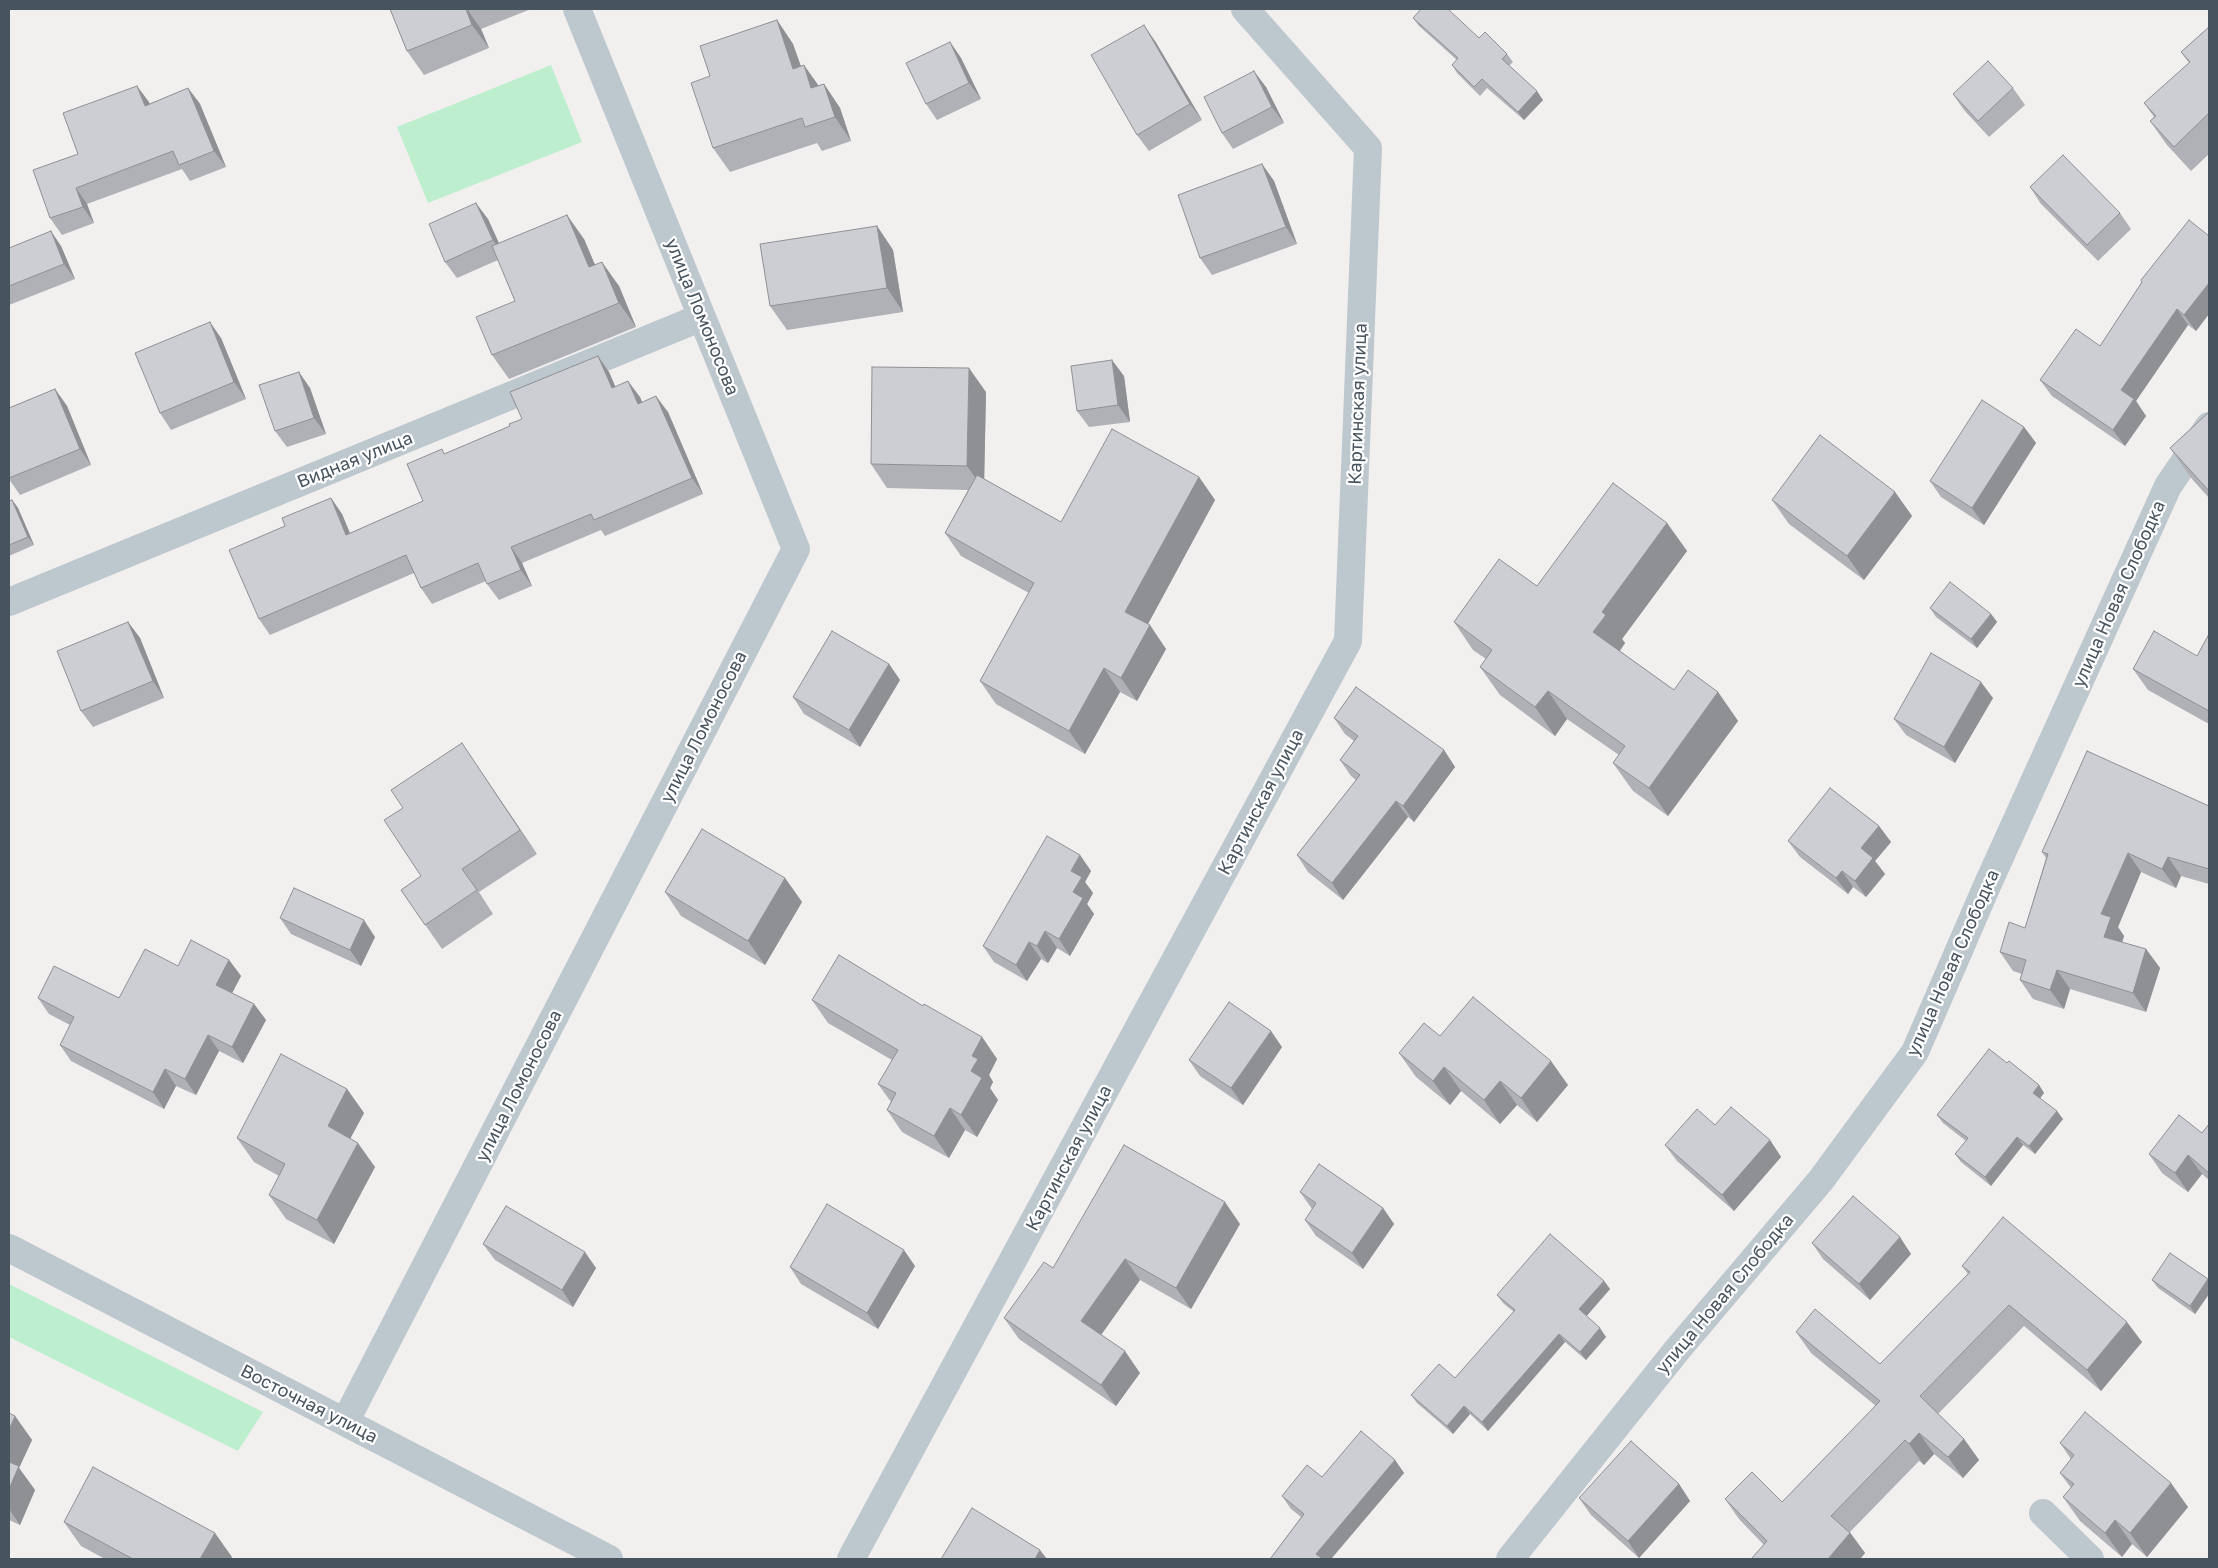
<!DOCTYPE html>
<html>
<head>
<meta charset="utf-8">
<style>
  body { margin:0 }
  #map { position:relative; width:2218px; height:1568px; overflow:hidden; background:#f2efef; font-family:"Golos Text",sans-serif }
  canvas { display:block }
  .frame { position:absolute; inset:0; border:10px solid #47535d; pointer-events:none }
</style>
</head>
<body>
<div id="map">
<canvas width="2218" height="1568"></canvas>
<div class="frame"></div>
</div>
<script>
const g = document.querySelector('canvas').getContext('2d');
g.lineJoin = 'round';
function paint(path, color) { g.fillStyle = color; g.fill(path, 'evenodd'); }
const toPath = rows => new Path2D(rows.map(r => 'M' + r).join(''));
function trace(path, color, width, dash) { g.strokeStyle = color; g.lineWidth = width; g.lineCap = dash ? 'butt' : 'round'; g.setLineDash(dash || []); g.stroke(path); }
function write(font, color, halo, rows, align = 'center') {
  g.font = font + ' "Golos Text",sans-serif'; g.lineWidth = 4.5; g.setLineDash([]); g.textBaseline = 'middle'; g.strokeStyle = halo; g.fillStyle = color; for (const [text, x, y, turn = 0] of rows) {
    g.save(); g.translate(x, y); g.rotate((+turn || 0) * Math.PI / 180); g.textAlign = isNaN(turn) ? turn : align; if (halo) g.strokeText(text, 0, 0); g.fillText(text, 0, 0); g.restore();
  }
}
paint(toPath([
  [551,65,582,142,428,203,397,127],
  [9,1284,263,1412,238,1451,9,1337]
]), '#bdefce');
trace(toPath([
  [9,602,702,317],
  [9,1248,609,1559],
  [345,1422,796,549,577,9],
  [2043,1513,2090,1559],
  [851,1559,1348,641,1368,148,1245,9],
  [1510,1559,1677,1350,1821,1180,1915,1052,1986,888,2168,486,2209,426]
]), '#bdc7ce', 28);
paint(toPath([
  [390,9,531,9,481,29,489,48,424,75,407,51],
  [1413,18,1479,38,1507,54,1513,62,1509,66,1543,100,1524,120,1487,88,1480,96,1457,73,1452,65,1457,60,1419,26],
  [777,20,793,44,801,66,818,86,824,84,840,108,851,141,822,151,817,143,730,172,713,148,710,76],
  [2209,27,2209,154,2191,171,2167,145,2150,121,2154,117,2144,103,2189,63,2181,52],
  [1155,41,1202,120,1149,151,1137,135],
  [950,42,961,58,981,99,937,120,926,104],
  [1266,87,1284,123,1233,149,1222,133],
  [188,88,200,104,226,167,190,181,182,169,87,204,94,223,62,235,50,218,78,154,149,102,149,104],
  [2013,88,2025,105,1989,137,1964,110,1953,94],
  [1262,164,1274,181,1297,244,1212,275,1200,258],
  [2030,187,2120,213,2131,229,2098,261,2041,204],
  [488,219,499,243,584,239,595,265,619,286,636,327,509,379,492,355,515,301,498,260,457,278,445,262],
  [877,226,893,250,903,312,787,330,770,306],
  [2209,236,2209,314,2196,331,2188,325,2136,401,2146,416,2125,446,2052,396,2040,380,2100,346,2142,282,2141,280],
  [61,246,75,279,9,305,9,248],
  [221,338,246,399,171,430,160,413],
  [609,372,615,387,640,397,642,402,668,412,703,494,605,536,601,530,522,563,532,586,499,600,487,584,486,581,432,604,421,588,414,573,270,635,259,619,285,526,331,498,342,514,350,533,423,501,445,454,510,426],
  [1124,376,1130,422,1089,427,1077,411],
  [310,388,326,434,287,447,275,431],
  [55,389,67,406,91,465,20,495,9,479,9,408],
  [986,392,984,479,1061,522,1199,477,1215,500,1148,624,1166,649,1137,701,1120,692,1085,754,996,704,980,681,1029,593,961,556,945,533,968,490,887,488,871,464],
  [2209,412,2209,498,2192,479,2170,448],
  [2024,427,2036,443,1984,525,1941,497,1930,481],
  [1895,492,1912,516,1864,580,1789,524,1772,500],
  [12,500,18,508,34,545,9,556,9,501],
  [1667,523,1687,551,1622,639,1625,643,1620,651,1674,690,1718,692,1738,721,1668,816,1633,791,1613,763,1619,755,1567,719,1555,736,1500,695,1480,667,1486,659,1473,650,1454,622,1537,586],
  [1930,608,1991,614,1997,622,1977,648,1936,617],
  [128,622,140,638,164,698,93,727,81,711],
  [2209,634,2209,724,2148,690,2133,669,2197,656],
  [889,664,900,680,860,747,804,714,793,697],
  [1993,698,1955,763,1906,735,1894,719],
  [1334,718,1444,750,1455,767,1414,822,1408,817,1343,900,1308,872,1297,855,1356,780,1351,776,1340,760,1354,741,1345,734],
  [478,767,537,854,479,892,493,914,442,949,401,890,421,876],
  [2209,806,2209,884,2181,876,2176,888,2141,872,2118,927,2124,936,2122,942,2146,949,2160,968,2146,1012,2070,989,2064,1009,2033,999,2020,980,2022,974,2013,971,2000,952,2025,928,2046,858,2042,852],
  [1879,826,1891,842,1875,861,1885,874,1866,897,1853,887,1848,894,1800,857,1788,841],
  [1080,855,1091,871,1085,882,1093,893,1087,904,1094,914,1070,956,1057,948,1048,963,1041,959,1027,981,994,962,983,946],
  [785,878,802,902,765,965,681,916,665,892],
  [280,918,375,937,361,966,291,934],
  [229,960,241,976,232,993,254,1004,266,1020,243,1063,219,1051,196,1095,176,1086,164,1109,71,1061,60,1045,70,1025,49,1014,38,998,119,998,178,966],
  [812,1000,923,1006,982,1037,997,1059,989,1075,993,1082,990,1088,998,1100,977,1137,965,1130,949,1158,902,1132,887,1110,891,1102,878,1084,892,1060,828,1023],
  [1440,1036,1568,1085,1537,1122,1517,1105,1500,1124,1461,1091,1450,1105,1416,1077,1399,1053],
  [1282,1047,1243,1105,1200,1076,1189,1060],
  [2007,1063,2039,1085,2044,1093,2040,1098,2063,1119,2035,1154,2023,1145,1991,1186,1961,1162,1955,1154,1966,1141,1943,1123,1937,1115],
  [347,1089,364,1113,350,1139,375,1167,334,1244,286,1219,269,1195,279,1176,254,1162,237,1138],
  [2209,1124,2209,1180,2202,1174,2188,1192,2162,1173,2149,1154,2202,1133],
  [1715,1125,1770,1140,1781,1157,1734,1211,1677,1161,1665,1145],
  [1300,1192,1383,1208,1394,1224,1363,1269,1316,1236,1305,1220,1312,1209],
  [1240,1224,1191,1309,1140,1280,1101,1335,1140,1373,1116,1406,1019,1339,1004,1318,1053,1268],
  [1812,1243,1911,1254,1870,1300,1823,1259],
  [483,1244,596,1268,573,1307,495,1260],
  [915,1266,878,1329,801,1284,790,1267],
  [1962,1266,2142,1342,2101,1391,2024,1326,1938,1414,1964,1439,1979,1460,1963,1478,1934,1454,1924,1465,1919,1461,1850,1532,1865,1553,1860,1559,1751,1559,1764,1545,1739,1519,1725,1499,1782,1502,1876,1406,1811,1353,1796,1332,1880,1364,1968,1274],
  [2208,1279,2209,1281,2209,1294,2195,1314,2158,1288,2152,1280],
  [1604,1281,1610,1289,1586,1316,1606,1337,1586,1360,1565,1342,1488,1431,1470,1414,1453,1434,1417,1403,1411,1395,1455,1378,1514,1312,1503,1303,1497,1295],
  [9,1413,15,1416,32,1440,19,1468,35,1490,20,1525,9,1520],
  [2060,1443,2188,1507,2147,1557,2132,1544,2122,1557,2080,1521,2063,1497,2071,1488,2060,1473,2071,1459],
  [1395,1460,1404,1473,1331,1559,1270,1559,1301,1517,1291,1509,1282,1496,1322,1477],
  [1679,1484,1690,1501,1639,1558,1591,1515,1579,1498],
  [64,1522,232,1557,230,1559,105,1559,81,1546]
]), '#afb1b6');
paint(toPath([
  [466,9,467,9,481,29,489,48,472,25],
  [777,20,793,44,810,93,793,69],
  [1144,25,1155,41,1202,120,1190,104],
  [950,42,961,58,981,99,969,83],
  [804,65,821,89,811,88],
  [1254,71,1266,87,1284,123,1272,107],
  [824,84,840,108,851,141,835,117],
  [137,86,149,102,156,122,145,106],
  [188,88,200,104,226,167,214,151],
  [1537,91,1543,100,1524,120,1518,112],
  [1262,164,1274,181,1297,244,1286,227],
  [76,188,87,204,94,223,83,207],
  [476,203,488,219,505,257,493,240],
  [567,215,584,239,606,291,589,267],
  [877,226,893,250,903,312,887,288],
  [51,231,61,246,75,279,64,264],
  [602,262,619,286,636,327,619,303],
  [2209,283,2209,314,2196,331,2184,315],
  [2177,309,2188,325,2136,401,2146,416,2125,446,2113,430,2121,390],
  [210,322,221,338,246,399,234,382],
  [598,356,609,372,623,404,612,388],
  [1112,360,1124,376,1130,422,1118,405],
  [969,368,986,392,984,490,967,466],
  [299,372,310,388,326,434,314,418],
  [628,381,640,397,649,419,638,404],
  [55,389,67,406,91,465,80,449],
  [656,396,668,412,703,494,692,478],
  [2024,427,2036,443,1984,525,1972,508],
  [1199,477,1215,500,1142,635,1125,612],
  [1895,492,1912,516,1864,580,1847,556],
  [331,498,342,514,357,551,346,535],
  [12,500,18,508,34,545,28,537],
  [1667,523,1687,551,1622,639,1625,643,1613,660,1593,632,1602,612],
  [511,547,522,563,532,586,521,570],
  [1991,614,1997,622,1977,648,1971,639],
  [128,622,140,638,164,698,153,681],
  [1150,625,1166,649,1137,701,1121,678],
  [889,664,900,680,860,747,849,730],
  [1104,668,1120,692,1085,754,1069,731],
  [1981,682,1993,698,1955,763,1944,747],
  [1548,691,1567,719,1555,736,1535,707],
  [1718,692,1738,721,1668,816,1649,788],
  [462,743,478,767,537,854,520,830],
  [1444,750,1455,767,1414,822,1403,806],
  [1396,801,1408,817,1343,900,1332,883],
  [1879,826,1891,842,1875,861,1885,874,1866,897,1855,881,1861,848],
  [2128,853,2141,872,2118,927,2124,936,2118,956,2104,937,2101,914],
  [1080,855,1091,871,1085,882,1093,893,1087,904,1094,914,1070,956,1059,939,1073,892,1071,871],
  [2168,857,2181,876,2176,888,2162,869],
  [1842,871,1853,887,1848,894,1836,878],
  [785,878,802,902,765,965,748,941],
  [364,920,375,937,361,966,350,950],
  [1045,931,1057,948,1048,963,1037,946],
  [1029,942,1041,959,1027,981,1016,965],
  [2146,949,2160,968,2146,1012,2133,993],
  [229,960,241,976,228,1001,216,985],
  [2057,970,2070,989,2064,1009,2050,990],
  [254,1004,266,1020,243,1063,232,1047],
  [1271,1031,1282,1047,1243,1105,1231,1088],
  [208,1035,219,1051,196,1095,185,1079],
  [982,1037,997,1059,989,1075,993,1082,990,1088,998,1100,977,1137,961,1115,971,1071,972,1056],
  [1551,1061,1568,1085,1537,1122,1521,1098],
  [1444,1067,1461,1091,1450,1105,1433,1081],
  [165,1069,176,1086,164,1109,153,1092],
  [1500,1081,1517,1105,1500,1124,1484,1100],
  [2039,1085,2044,1093,2038,1101,2033,1093],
  [347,1089,364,1113,344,1150,328,1126],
  [950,1108,965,1130,949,1158,934,1136],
  [2057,1111,2063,1119,2035,1154,2029,1146],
  [2017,1137,2023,1145,1991,1186,1985,1177],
  [1770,1140,1781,1157,1734,1211,1722,1195],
  [358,1143,375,1167,334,1244,317,1220],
  [2188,1155,2202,1174,2188,1192,2175,1173],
  [1225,1202,1240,1224,1191,1309,1176,1288],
  [1383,1208,1394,1224,1363,1269,1352,1253],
  [1900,1237,1911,1254,1870,1300,1859,1284],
  [904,1250,915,1266,878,1329,867,1313],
  [585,1252,596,1268,573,1307,562,1290],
  [1125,1259,1140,1280,1096,1342,1081,1321],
  [2208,1279,2209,1281,2209,1294,2195,1314,2190,1306],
  [1604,1281,1610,1289,1585,1318,1579,1309],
  [2127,1322,2142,1342,2101,1391,2087,1370],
  [1600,1328,1606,1337,1586,1360,1580,1352],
  [1559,1334,1565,1342,1488,1431,1482,1422],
  [1125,1351,1140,1373,1116,1406,1101,1385],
  [1464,1406,1470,1414,1453,1434,1447,1426],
  [15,1416,32,1440,19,1468,35,1490,20,1525,9,1509,9,1425],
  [1919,1433,1934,1454,1924,1465,1909,1444],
  [1964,1439,1979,1460,1963,1478,1948,1457],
  [1395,1460,1404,1473,1331,1559,1320,1559,1316,1554],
  [2171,1483,2188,1507,2147,1557,2130,1533],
  [1679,1484,1690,1501,1639,1558,1628,1541],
  [2115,1520,2132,1544,2122,1557,2105,1533],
  [215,1533,232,1557,230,1559,200,1559],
  [1850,1533,1865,1553,1860,1559,1828,1559],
  [1040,1550,1047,1559,1035,1559]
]), '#8f9094');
const building = toPath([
  [390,9,466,9,472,25,407,51,390,9],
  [1421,9,1448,9,1479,38,1485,32,1507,54,1502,59,1537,91,1518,112,1482,79,1474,87,1452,65,1458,58,1413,18,1421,9],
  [777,20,793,69,804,65,811,88,824,84,835,117,805,127,802,118,713,148,691,83,710,76,700,46,777,20],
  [1144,25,1190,104,1137,135,1091,55,1144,25],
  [2209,27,2209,113,2174,147,2150,121,2156,116,2144,103,2190,62,2181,52,2209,27],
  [950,42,969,83,926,104,906,63,950,42],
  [1988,61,2013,88,1978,121,1953,94,1988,61],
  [1254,71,1272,107,1222,133,1204,97,1254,71],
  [137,86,145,106,188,88,214,151,179,165,173,151,76,188,83,207,50,218,33,170,78,154,63,113,137,86],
  [2063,155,2120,213,2087,245,2030,187,2063,155],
  [1262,164,1286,227,1200,258,1178,195,1262,164],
  [476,203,493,240,445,262,429,224,476,203],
  [567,215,589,267,602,262,619,303,492,355,476,317,515,301,492,246,567,215],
  [2189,220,2209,236,2209,283,2184,315,2177,309,2121,390,2134,399,2113,430,2040,380,2076,329,2100,346,2142,282,2141,280,2189,220],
  [877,226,887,288,770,306,760,244,877,226],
  [51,231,64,264,9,286,9,248,51,231],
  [210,322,234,382,160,413,135,353,210,322],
  [598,356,612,388,628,381,638,404,656,396,692,478,594,520,591,514,511,547,521,570,487,584,478,563,421,588,406,555,259,619,229,550,285,526,282,518,331,498,346,535,423,501,407,464,442,449,444,454,510,426,509,424,522,419,510,392,598,356],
  [1112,360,1118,405,1077,411,1071,366,1112,360],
  [872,367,969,368,967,466,871,464,872,367],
  [299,372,314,418,275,431,259,385,299,372],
  [55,389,80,449,9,478,9,408,55,389],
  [1982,400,2024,427,1972,508,1930,481,1982,400],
  [2209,412,2209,491,2170,448,2209,412],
  [1112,429,1199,477,1125,612,1150,625,1121,678,1104,668,1069,731,980,681,1034,583,945,533,977,475,1061,522,1112,429],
  [1820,435,1895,492,1847,556,1772,500,1820,435],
  [1613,483,1667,523,1602,612,1606,615,1593,632,1674,690,1688,670,1718,692,1649,788,1613,763,1625,746,1548,691,1535,707,1480,667,1492,650,1454,622,1499,559,1537,586,1613,483],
  [12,500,28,537,9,545,9,501,12,500],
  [1950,582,1991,614,1971,639,1930,608,1950,582],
  [128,622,153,681,81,711,57,651,128,622],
  [832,631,889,664,849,730,793,697,832,631],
  [2154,631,2197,656,2209,634,2209,711,2133,669,2154,631],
  [1931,653,1981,682,1944,747,1894,719,1931,653],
  [1356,687,1444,750,1403,806,1396,801,1332,883,1297,855,1360,775,1340,760,1358,736,1334,718,1356,687],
  [462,743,520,830,462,869,477,890,425,925,401,890,421,876,384,820,403,808,391,790,462,743],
  [2087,751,2209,806,2209,869,2168,857,2162,869,2128,853,2101,914,2111,917,2104,937,2146,949,2133,993,2057,970,2050,990,2020,980,2026,960,2000,952,2009,922,2025,928,2048,854,2042,852,2087,751],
  [1830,788,1879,826,1861,848,1873,858,1855,881,1842,871,1836,878,1788,841,1830,788],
  [702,829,785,878,748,941,665,892,702,829],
  [1047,836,1080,855,1071,871,1082,877,1073,892,1083,898,1059,939,1045,931,1037,946,1029,942,1016,965,983,946,1047,836],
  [294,888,364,920,350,950,280,918,294,888],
  [191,940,229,960,216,985,254,1004,232,1047,208,1035,185,1079,165,1069,153,1092,60,1045,74,1017,38,998,54,966,119,998,145,949,178,966,191,940],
  [839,955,923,1006,924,1004,982,1037,972,1056,978,1059,971,1071,982,1078,961,1115,950,1108,934,1136,887,1110,896,1093,878,1084,898,1050,812,1000,839,955],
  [1473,997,1551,1061,1521,1098,1500,1081,1484,1100,1444,1067,1433,1081,1399,1053,1424,1023,1440,1036,1473,997],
  [1229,1002,1271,1031,1231,1088,1189,1060,1229,1002],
  [1989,1049,2007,1063,2009,1061,2039,1085,2033,1093,2057,1111,2029,1146,2017,1137,1985,1177,1955,1154,1968,1138,1937,1115,1989,1049],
  [281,1054,347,1089,328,1126,358,1143,317,1220,269,1195,285,1164,237,1138,281,1054],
  [1731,1107,1770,1140,1722,1195,1665,1145,1697,1109,1715,1125,1731,1107],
  [2179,1115,2202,1133,2209,1124,2209,1173,2188,1155,2175,1173,2149,1154,2179,1115],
  [1124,1145,1225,1202,1176,1288,1125,1259,1081,1321,1125,1351,1101,1385,1004,1318,1044,1262,1053,1268,1124,1145],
  [1319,1164,1383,1208,1352,1253,1305,1220,1316,1203,1300,1192,1319,1164],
  [1853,1196,1900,1237,1859,1284,1812,1243,1853,1196],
  [827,1204,904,1250,867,1313,790,1267,827,1204],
  [506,1206,585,1252,562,1290,483,1244,506,1206],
  [2003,1217,2127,1322,2087,1370,2009,1305,1920,1396,1964,1439,1948,1457,1919,1433,1909,1444,1905,1440,1831,1516,1850,1533,1828,1559,1751,1559,1767,1541,1725,1499,1752,1472,1782,1502,1880,1401,1796,1332,1815,1309,1880,1364,1970,1272,1962,1266,2003,1217],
  [1550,1234,1604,1281,1579,1309,1600,1328,1580,1352,1559,1334,1482,1422,1464,1406,1447,1426,1411,1395,1439,1364,1455,1378,1515,1310,1497,1295,1550,1234],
  [2170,1253,2208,1279,2190,1306,2152,1280,2170,1253],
  [2085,1412,2171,1483,2130,1533,2115,1520,2105,1533,2063,1497,2074,1484,2060,1473,2074,1455,2060,1443,2085,1412],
  [9,1413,15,1416,9,1430,9,1413],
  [1361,1431,1395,1460,1316,1554,1323,1559,1270,1559,1304,1514,1282,1496,1307,1465,1322,1477,1361,1431],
  [1631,1441,1679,1484,1628,1541,1579,1498,1631,1441],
  [9,1462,19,1466,9,1489,9,1462],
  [93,1467,215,1533,200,1559,133,1559,64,1522,93,1467],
  [972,1508,1040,1550,1035,1559,941,1559,972,1508]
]);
paint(building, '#ccced4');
trace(building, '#8f9094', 1);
write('18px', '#47535d', '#fff', [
  ["улица Ломоносова",702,317,68],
  ["Картинская улица",1358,404,-88],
  ["Видная улица",355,460,-22],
  ["улица Новая Слободка",2119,594,-66],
  ["улица Ломоносова",704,727,-63],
  ["Картинская улица",1261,802,-62],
  ["улица Новая Слободка",1953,963,-66],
  ["улица Ломоносова",519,1086,-63],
  ["Картинская улица",1069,1158,-62],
  ["улица Новая Слободка",1725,1294,-50],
  ["Восточная улица",309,1404,27]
]);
</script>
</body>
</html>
